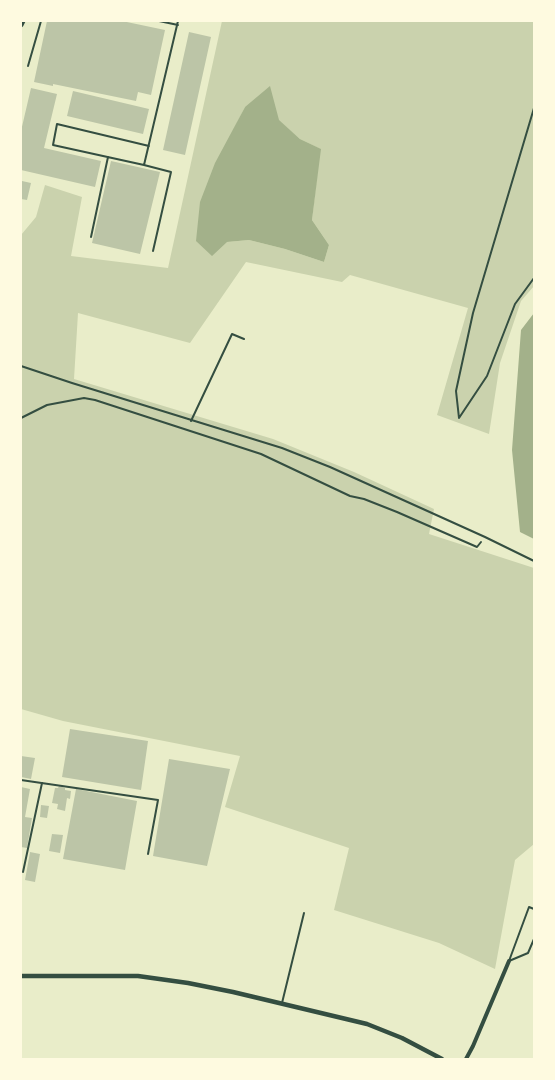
<!DOCTYPE html>
<html>
<head>
<meta charset="utf-8">
<style>
  body { margin:0 }
  #map { position:relative; width:555px; height:1080px; overflow:hidden; background:#e9edc9; font-family:"Exo 2",sans-serif }
  canvas { display:block }
  .frame { position:absolute; inset:0; border:22px solid #fefae0; pointer-events:none }
</style>
</head>
<body>
<div id="map">
<canvas width="555" height="1080"></canvas>
<div class="frame"></div>
</div>
<script>
const g = document.querySelector('canvas').getContext('2d');
g.lineJoin = 'round';
function paint(path, color) { g.fillStyle = color; g.fill(path, 'evenodd'); }
const toPath = rows => new Path2D(rows.map(r => 'M' + r).join(''));
function trace(path, color, width, dash) { g.strokeStyle = color; g.lineWidth = width; g.lineCap = dash ? 'butt' : 'round'; g.setLineDash(dash || []); g.stroke(path); }
paint(toPath([
  [222,21,534,21,534,286,521,301,500,363,489,434,437,415,468,308,350,275,342,282,246,262,190,343,78,313,74,379,273,439,354,472,434,509,429,534,534,568,534,844,515,860,495,969,439,943,334,910,349,848,225,807,240,756,63,721,21,709,21,235,36,217,45,185,82,197,71,256,168,268],
  [245,107,278,120,300,139,320,149,312,220,329,245,324,262,285,249,249,240,227,242,233,131]
]), '#cad2ad');
paint(toPath([
  [270,86,279,120,300,139,321,149,312,220,329,245,324,262,285,249,249,240,227,242,212,256,196,241,200,202,215,163,245,107],
  [534,313,534,539,520,532,512,450,521,330]
]), '#a3b18a');
paint(toPath([
  [47,21,122,21,165,30,151,95,138,92,136,101,53,84,53,86,34,82],
  [189,32,211,37,185,155,163,150],
  [31,88,57,94,44,148,101,161,95,187,21,170,21,131],
  [73,91,149,109,143,134,67,116],
  [111,161,160,172,140,254,92,243],
  [22,181,31,183,27,200,21,199],
  [70,729,148,741,141,790,62,777],
  [21,756,35,758,31,779,21,777],
  [169,759,230,769,207,866,153,856],
  [59,786,65,788,65,790,71,791,70,799,67,798,65,811,57,809,58,804,52,803,55,788,58,788],
  [21,787,30,789,25,817,32,818,27,848,21,847],
  [76,789,137,801,125,870,63,859],
  [41,805,49,806,47,818,40,817],
  [52,834,63,835,60,853,49,851],
  [30,852,40,854,35,882,25,880]
]), '#bcc5a7');
trace(toPath([
  [21,418,47,405,84,398,95,400,261,454,350,496,364,499,397,512,477,547,481,542]
]), '#344e41', 2);
trace(toPath([
  [159,21,178,25],
  [28,66,41,21],
  [534,108,473,313,456,391,459,418,487,376,515,304,534,278],
  [144,165,53,145,57,124,149,146],
  [91,237,108,157],
  [153,251,171,172,144,165,178,21],
  [21,366,72,383,282,448,330,467,485,537,534,561],
  [191,421,232,334,244,339],
  [21,780,158,800,148,854],
  [23,872,42,783],
  [509,961,529,907,534,909],
  [509,961,528,953,534,939],
  [282,1003,304,913]
]), '#344e41', 2);
trace(toPath([
  [466,1059,473,1046,509,961]
]), '#344e41', 4);
trace(toPath([
  [21,976,138,976,188,983,233,992,367,1024,402,1038,442,1059]
]), '#344e41', 4.5);
trace(toPath([
  [21,25,23,21]
]), '#344e41', 5);
</script>
</body>
</html>
